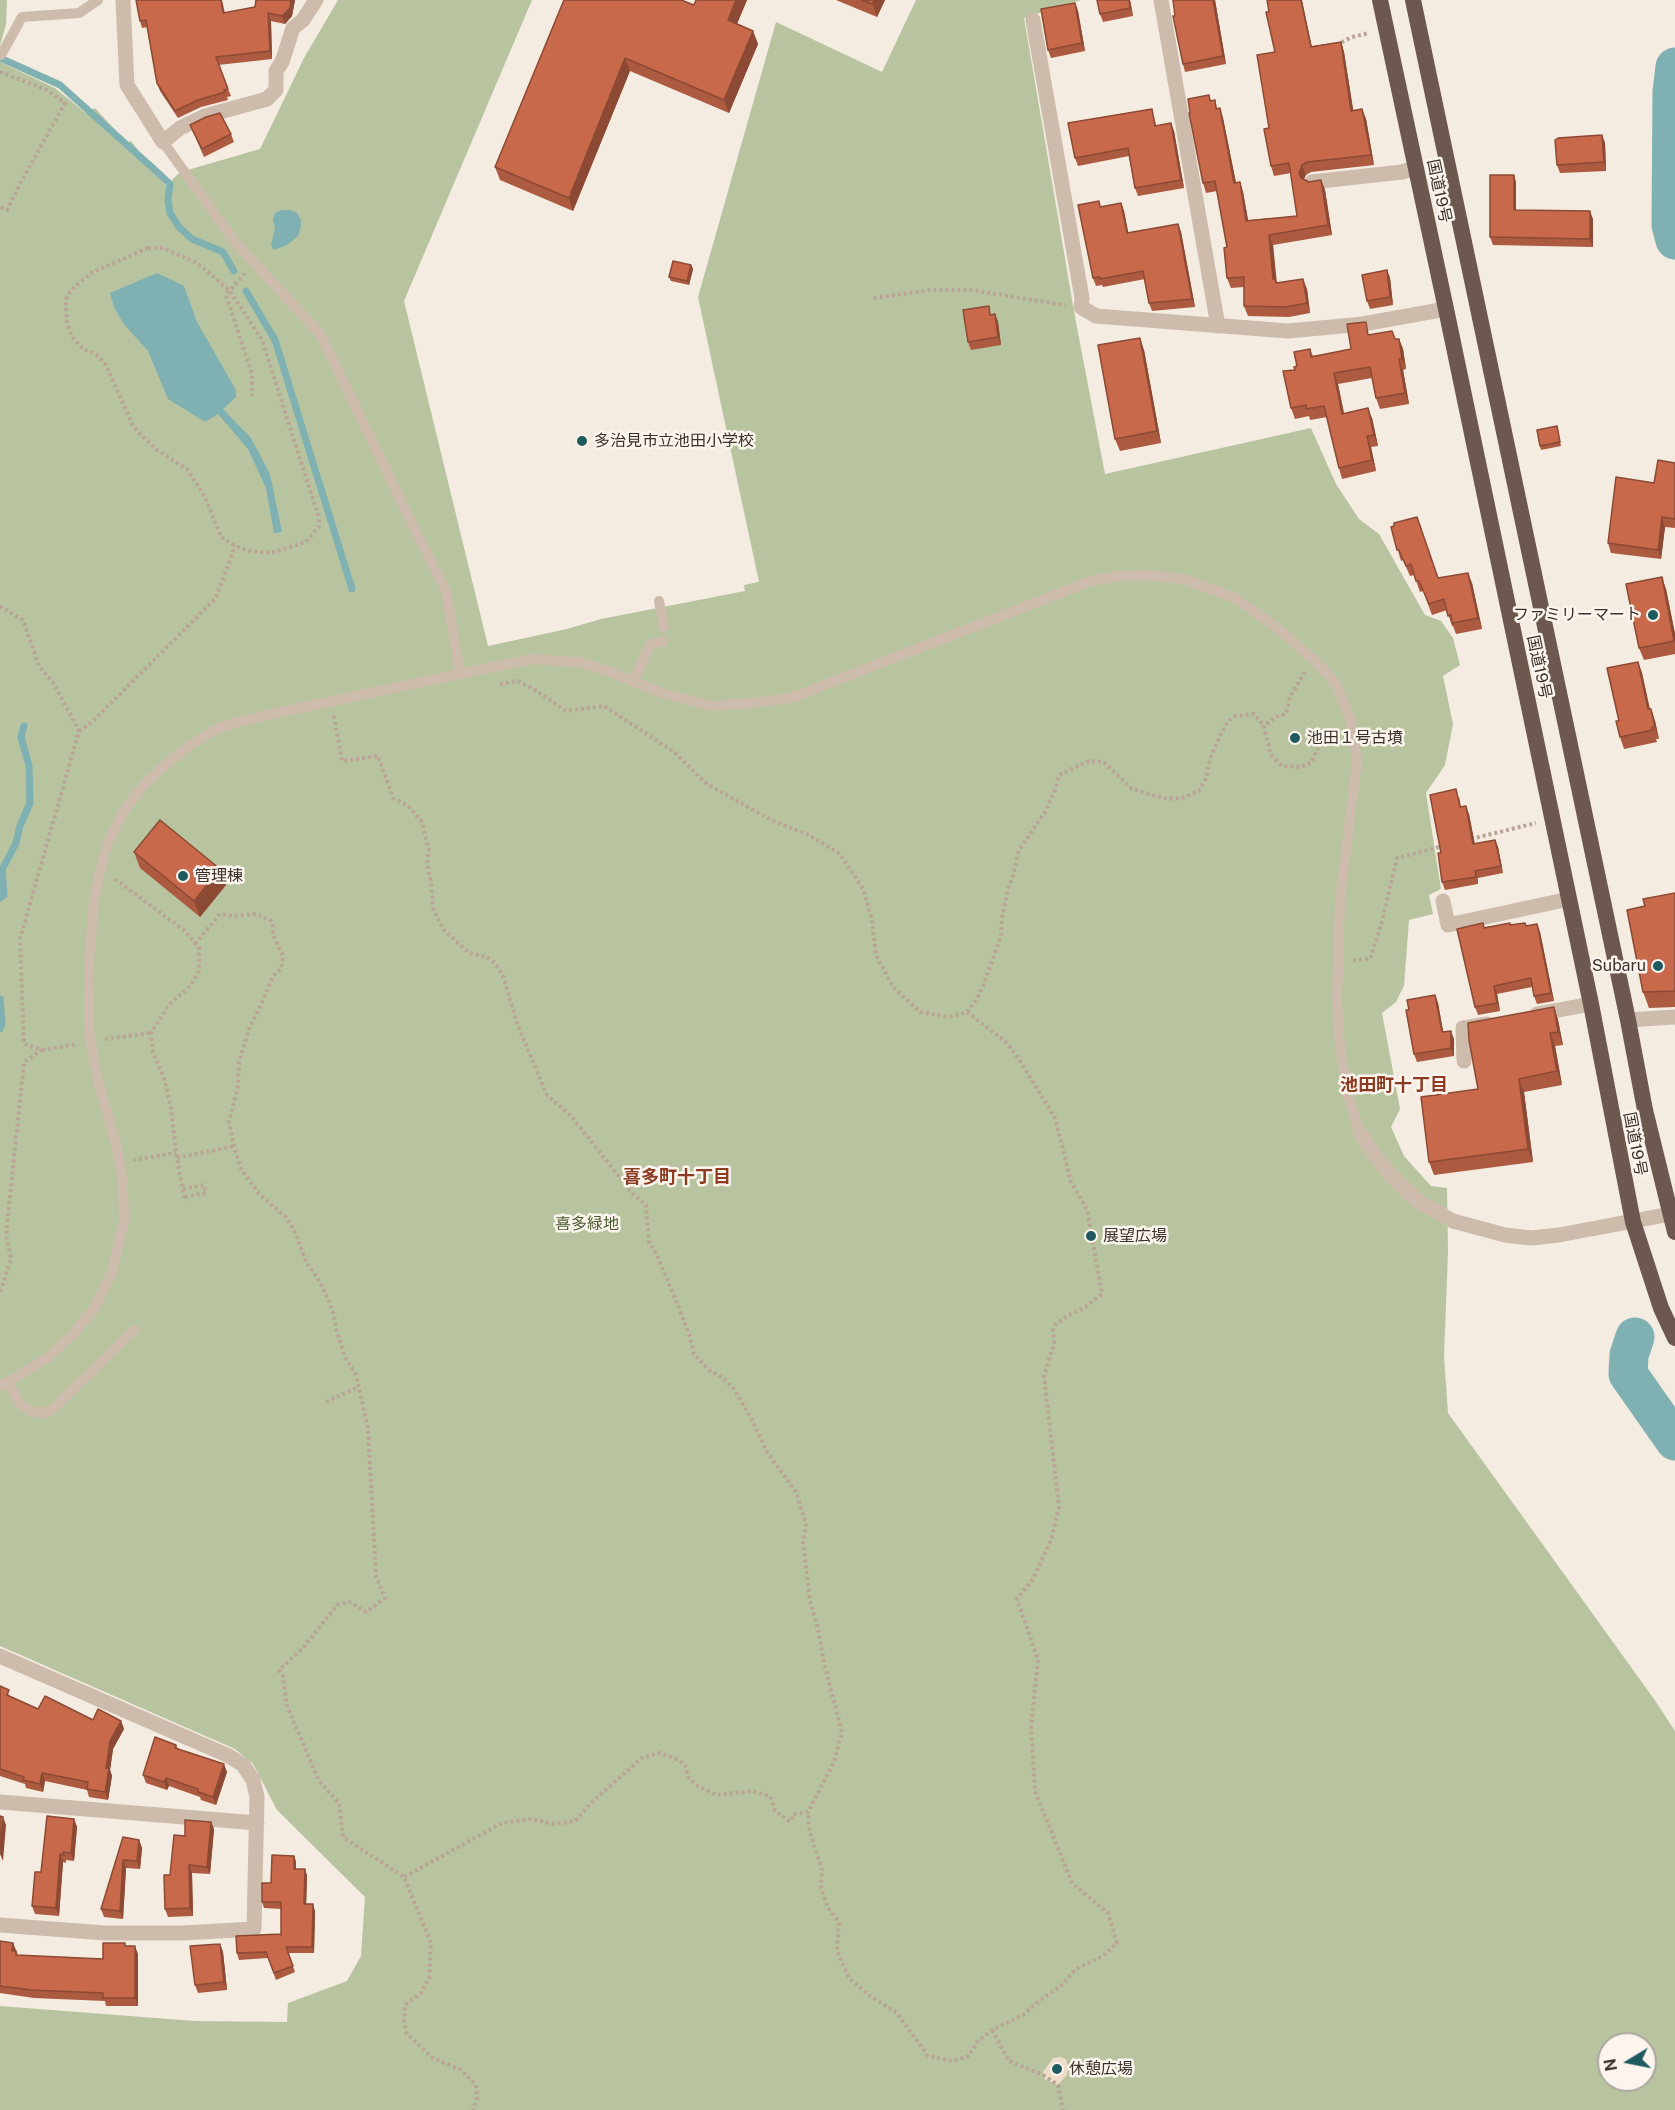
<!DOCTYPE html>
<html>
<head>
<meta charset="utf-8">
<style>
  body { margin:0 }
  #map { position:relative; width:1675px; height:2110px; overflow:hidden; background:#f4ebe1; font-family:"Public Sans",sans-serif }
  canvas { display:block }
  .north { position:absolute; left:1597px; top:2032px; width:60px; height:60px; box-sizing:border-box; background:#fbf5ee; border:2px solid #aea6a0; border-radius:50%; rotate:260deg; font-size:16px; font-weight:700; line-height:24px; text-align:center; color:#3b302b }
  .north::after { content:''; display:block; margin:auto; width:21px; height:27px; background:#1f5a5e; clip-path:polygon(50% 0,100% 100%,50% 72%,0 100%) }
</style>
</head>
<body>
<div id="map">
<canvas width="1675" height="2110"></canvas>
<div class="north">N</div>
</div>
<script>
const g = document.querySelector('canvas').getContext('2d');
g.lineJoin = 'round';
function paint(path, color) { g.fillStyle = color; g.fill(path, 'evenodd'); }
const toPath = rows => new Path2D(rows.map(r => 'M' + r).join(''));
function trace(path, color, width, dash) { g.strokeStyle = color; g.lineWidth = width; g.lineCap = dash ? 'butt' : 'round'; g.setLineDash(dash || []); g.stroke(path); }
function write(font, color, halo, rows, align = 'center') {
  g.font = font + ' "Public Sans","Noto Sans JP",sans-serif'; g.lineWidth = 5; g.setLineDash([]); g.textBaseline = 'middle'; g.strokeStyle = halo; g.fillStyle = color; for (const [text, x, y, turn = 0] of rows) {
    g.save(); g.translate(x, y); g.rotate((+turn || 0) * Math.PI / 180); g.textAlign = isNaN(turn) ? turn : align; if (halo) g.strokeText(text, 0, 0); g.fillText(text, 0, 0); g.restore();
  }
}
paint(toPath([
  [0,0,7,0,6,25,0,45],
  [338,0,532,0,404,301,488,646,567,629,601,619,745,591,744,585,759,582,698,297,776,22,882,72,916,0,1081,0,1024,18,1075,317,1105,474,1311,428,1336,484,1359,519,1379,534,1425,615,1441,621,1453,638,1460,665,1443,676,1453,724,1445,765,1426,793,1441,889,1429,895,1433,914,1409,920,1404,986,1396,1002,1382,1013,1400,1109,1391,1127,1404,1156,1431,1186,1447,1188,1448,1252,1444,1356,1448,1413,1654,1699,1675,1731,1675,2110,0,2110,0,2006,195,2021,287,2022,288,2003,347,1981,361,1956,365,1897,277,1810,253,1764,235,1749,0,1646,0,62,55,88,86,113,95,108,127,143,131,141,166,186,178,174,191,169,260,149,304,58],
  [1609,2044,1645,2044,1645,2080,1609,2080]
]), '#b8c4a0');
paint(toPath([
  [1060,2057,1066,2059,1068,2066,1067,2075,1058,2085,1044,2079,1043,2072,1053,2058]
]), '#ecdcc8');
paint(toPath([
  [281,210,290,210,297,213,301,220,301,226,298,236,287,245,274,250,271,245,275,228,273,219,275,213],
  [157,273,184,286,197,322,236,390,236,397,223,409,251,438,270,474,282,532,274,533,266,488,248,449,218,414,205,422,168,399,148,351,123,323,114,307,110,293]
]), '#7fb0b2');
trace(toPath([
  [0,58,60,85,155,170,170,184,168,200,170,213,179,227,192,239,223,252,234,271],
  [246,291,275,340,352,589],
  [0,898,4,895,2,870,16,843,20,826,30,803,29,766,21,737,24,726],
  [0,999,2,1023,0,1029]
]), '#7fb0b2', 7);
trace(toPath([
  [1675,67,1672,92,1671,225,1675,240],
  [1635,1337,1629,1355,1628,1374,1675,1441]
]), '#7fb0b2', 39);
trace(toPath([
  [1336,45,1352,37,1369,33],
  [0,72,47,90,65,103,22,180,7,210,0,207],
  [148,248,163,248,197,263,230,291,262,340,319,518,319,526,306,542,271,553,250,551,235,546,221,537,205,497,187,469,157,450,141,435,133,426,106,365,96,354,83,349,72,337,67,322,66,309,66,299,70,291,91,273,148,248],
  [245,273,226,295,252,374,252,396],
  [874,298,931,290,970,290,1065,305],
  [0,606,23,620,39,666,54,684,79,731,20,939,24,1044,42,1050,24,1062,6,1235,11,1259,0,1293],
  [1305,672,1290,697,1286,714,1275,717,1264,726,1271,755,1282,766,1301,767,1311,763,1318,748],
  [500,684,518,681,535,690,566,711,604,706,674,752,707,784,771,820,809,835,840,854,863,889,872,920,876,955,893,987,920,1012,949,1017,967,1012,1006,1042,1019,1059,1055,1118,1071,1182,1087,1209,1102,1294,1084,1308,1067,1316,1055,1325,1053,1330,1054,1343,1044,1376,1059,1507,1051,1540,1033,1579,1017,1599,1038,1660,1031,1728,1035,1791,1072,1883,1108,1913,1117,1943,1103,1956,1076,1969,1063,1984,1038,2002,1023,2015,992,2030,977,2042,969,2056,952,2061,928,2056,897,2013,870,1996,849,1978,837,1951,839,1922,828,1908,821,1888,822,1870,810,1833,808,1812],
  [334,716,342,761,378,756,393,798,407,805,422,822,429,850,427,864,431,882,433,908,443,929,469,953,487,957,495,963,503,976,518,1026,547,1095,571,1116,632,1193,646,1205,649,1242,657,1255,674,1296,689,1334,694,1354,709,1370,723,1378,734,1389,752,1420,767,1452,796,1492,806,1524,803,1542,810,1601,818,1629,824,1663,842,1732,834,1762,808,1812,793,1814,792,1820,789,1821,775,1811,770,1796,752,1791,716,1795,698,1786,688,1777,685,1765,679,1760,660,1753,642,1758,593,1801,575,1821,554,1824,531,1819,502,1823,404,1877],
  [79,731,93,721,216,598,235,546],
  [1471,839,1536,823],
  [115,879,185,931,199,948,199,971,190,986,168,1006,151,1033,153,1053,164,1078,171,1108,176,1153,185,1202],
  [195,944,220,914,232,916,256,914,272,921,274,937,283,956,281,969,273,976,261,1005,249,1029,239,1062,238,1086,229,1122,234,1146,241,1169,260,1195,285,1216,295,1232,307,1264,317,1277,326,1294,334,1315,336,1328,345,1357,356,1375,368,1428,376,1576,385,1598,366,1612,350,1602,337,1605,303,1648,279,1670,283,1676,287,1706,319,1781,339,1803,343,1837,404,1877,431,1943,429,1978,421,1993,405,2005,404,2021,407,2034,433,2058,461,2070,476,2085,477,2098,473,2110],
  [1353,960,1370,959,1381,925,1397,858,1443,846],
  [967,1012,977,999,983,986,1001,936,1002,918,1008,889,1013,875,1019,850,1045,812,1055,790,1059,775,1089,761,1104,762,1132,789,1167,799,1182,798,1199,791,1206,778,1211,756,1221,734,1228,721,1236,716,1254,714,1264,726],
  [105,1039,151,1033],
  [42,1050,76,1044],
  [177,1158,234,1146],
  [133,1160,176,1153],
  [183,1189,204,1185,206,1193,185,1197],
  [326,1402,358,1387],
  [992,2030,1009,2061,1043,2075,1058,2085,1063,2110]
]), '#b9a596', 4, [3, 3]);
trace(toPath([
  [1,55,22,17,79,13,98,0],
  [163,142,235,242,321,335,409,518,446,591,460,673],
  [659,601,664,627],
  [633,681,651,644,664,641],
  [8,1382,20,1404,30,1411,41,1413,51,1411,134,1330],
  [0,1385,8,1382,50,1356,73,1334,94,1309,111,1275,124,1222,123,1182,116,1144,98,1081,89,1031,88,975,94,902,99,875,108,842,123,813,140,789,160,769,189,746,214,730,238,722,267,715,502,665,533,659,579,662,613,673,662,693,711,706,752,703,791,698,1091,581,1118,576,1145,575,1183,579,1235,598,1276,627,1313,659,1328,674,1337,686,1351,722,1357,761,1340,900,1337,1002,1340,1047,1348,1096,1360,1133]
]), '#cdbbac', 10);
trace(toPath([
  [123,0,127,85,163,142,180,128,205,116,267,99,276,90,276,71,282,62,293,28,303,20,316,0],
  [1161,0,1218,326],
  [1033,20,1082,298,1081,307,1096,316,1288,331,1363,324,1446,309],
  [1312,182,1402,172,1415,168],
  [1443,901,1448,925,1569,899],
  [1537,1014,1591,1004],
  [1628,1020,1675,1017],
  [1464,1061,1463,1028,1487,1024],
  [1360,1133,1373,1153,1389,1173,1419,1202,1453,1221,1505,1235,1531,1238,1559,1235,1675,1213],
  [0,1656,229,1756,243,1765,253,1780,257,1797,254,1929,183,1933,105,1933,0,1925],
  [0,1802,257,1823]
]), '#cdbbac', 15);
trace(toPath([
  [1380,0,1446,309,1591,1004,1633,1222,1661,1308,1675,1338],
  [1413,0,1628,1020,1645,1110,1675,1232]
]), '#6c584f', 16);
paint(toPath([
  [222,0,225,13,255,7,256,0,295,0,292,16,285,24,271,21,272,59,218,65,231,96,227,97,228,100,201,107,178,118,160,91,157,83,147,27,142,28,140,21],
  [564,0,694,5,696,0,747,0,737,24,753,31,758,44,729,113,630,71,573,211,500,180,495,167],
  [836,0,885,0,877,17],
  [1130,0,1133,16,1103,22,1100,14],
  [1173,0,1215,0,1226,64,1185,72,1183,64],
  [1075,3,1078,11,1085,51,1051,58,1048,50],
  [1269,12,1312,46,1341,42,1344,52,1353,111,1362,109,1366,119,1374,165,1311,172,1306,175,1304,179,1309,182,1321,180,1325,190,1332,235,1273,245,1277,283,1307,289,1310,313,1289,317,1248,316,1244,306,1244,287,1231,288,1227,278,1227,247,1217,191,1206,193,1203,183,1190,113,1209,95,1211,101,1215,100,1217,108,1223,118,1236,183,1240,182,1243,192,1248,220,1297,216,1291,173,1274,176,1271,166,1269,128,1275,52],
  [1154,117,1156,125,1174,131,1184,188,1138,196,1135,188,1129,156,1078,166,1075,158],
  [190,125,231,134,234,142,204,157],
  [1602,135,1605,143,1606,171,1560,173,1557,165],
  [1514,175,1516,183,1516,210,1593,219,1593,247,1493,245,1490,237],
  [1099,201,1101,207,1121,203,1124,211,1128,233,1178,224,1181,232,1195,307,1152,311,1149,303,1145,279,1103,287,1102,285,1096,286,1093,278],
  [691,265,693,269,689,285,671,281,669,277],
  [1387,270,1390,278,1393,305,1370,309,1367,301],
  [995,314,998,322,1001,345,971,350,968,342,992,315],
  [1370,334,1395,339,1399,339,1403,349,1406,369,1403,370,1409,404,1380,409,1376,398,1372,378,1338,384,1344,413,1372,418,1378,446,1371,447,1376,471,1342,479,1339,468,1327,417,1310,420,1309,416,1295,419,1291,408,1295,370,1310,349,1313,356,1351,349],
  [1144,350,1161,443,1120,451,1115,439],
  [1558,430,1561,446,1541,450,1540,446],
  [1675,463,1675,528,1665,527,1661,559,1611,553,1608,543,1654,483],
  [1391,527,1438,578,1472,583,1482,629,1456,634,1453,626,1452,626,1447,610,1432,615,1423,591,1420,592,1414,575,1410,576,1403,560,1401,561],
  [1666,589,1675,634,1675,654,1644,660,1639,648],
  [1638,662,1642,673,1650,709,1651,709,1655,721,1659,739,1656,739,1657,742,1624,749,1620,737,1619,721],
  [1459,796,1461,807,1469,814,1475,844,1495,840,1498,847,1503,873,1478,878,1478,884,1445,890,1442,882,1441,853],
  [134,852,226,885,200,917,140,868],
  [1675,893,1675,1007,1649,1008,1643,992,1645,906],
  [1525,923,1527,926,1537,924,1540,932,1554,1001,1537,1004,1534,996,1532,987,1497,994,1500,1011,1478,1015,1475,1007,1484,927,1511,925],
  [1435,995,1438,1003,1443,1032,1454,1039,1454,1056,1417,1062,1414,1054,1409,1010],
  [1554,1007,1558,1020,1563,1045,1555,1046,1562,1085,1524,1092,1533,1162,1434,1175,1429,1162,1478,1089],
  [0,1686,11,1697,38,1709,93,1720,121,1721,124,1729,113,1749,110,1770,112,1776,108,1800,89,1797,87,1790,45,1781,43,1792,26,1788,25,1784,0,1776],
  [176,1745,178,1749,227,1772,216,1805,201,1800,200,1797,169,1786,167,1790,146,1783,143,1775],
  [74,1819,77,1827,74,1861,66,1860,66,1863,63,1862,59,1916,35,1914,32,1906,41,1872],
  [211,1822,214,1829,210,1874,192,1873,193,1916,168,1917,165,1909,170,1875],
  [123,1837,139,1840,142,1848,140,1869,126,1868,123,1919,104,1917,101,1909],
  [294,1856,296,1862,296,1869,307,1875,306,1904,315,1911,314,1953,288,1953,295,1972,276,1980,268,1958,239,1960,237,1953,281,1935,281,1909,264,1908,262,1902,271,1883],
  [0,1941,13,1943,18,1955,103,1959,126,1946,138,1954,138,2006,106,2006,105,2001,34,1998,0,1993],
  [220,1944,223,1952,227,1990,198,1993,195,1985]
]), '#ac5a40');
paint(toPath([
  [291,0,295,0,292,16,285,24,282,16],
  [736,0,747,0,733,33,728,20],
  [874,0,885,0,877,17,873,4],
  [1129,0,1130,0,1133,16,1130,8],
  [1213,0,1215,0,1226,64,1223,56],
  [1301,0,1302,0,1314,57,1311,47],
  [1075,3,1078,11,1085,51,1082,43],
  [268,13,271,21,272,59,270,51],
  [753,31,758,44,729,113,724,100],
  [1341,42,1344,52,1355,121,1351,111],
  [625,58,630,71,573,211,569,198],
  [1220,108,1223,118,1238,193,1234,183],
  [1362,109,1366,119,1374,165,1371,155],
  [1171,123,1174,131,1184,188,1181,180],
  [1602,135,1605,143,1606,171,1604,162],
  [1302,165,1306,175,1302,182,1299,173],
  [1514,175,1516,183,1516,218,1514,210],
  [1321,180,1325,190,1332,235,1328,225],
  [1240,182,1243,192,1250,231,1246,221],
  [1121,203,1124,211,1130,241,1127,233],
  [1590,211,1593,219,1593,247,1590,239],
  [1178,224,1181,232,1195,307,1192,299],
  [1269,235,1273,245,1276,281,1279,289,1273,279],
  [691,265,693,269,689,285,687,281],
  [1387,270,1390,278,1393,305,1390,297],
  [1303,279,1307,289,1310,313,1307,303],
  [995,314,998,322,1001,345,998,337],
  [1140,338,1144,350,1161,443,1157,431],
  [1399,339,1403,349,1406,369,1402,359],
  [1399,359,1403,370,1409,404,1405,393],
  [1334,373,1338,384,1346,424,1342,414],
  [1368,408,1372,418,1378,446,1374,435],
  [1367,436,1371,447,1376,471,1372,460],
  [1662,517,1665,527,1661,559,1658,550],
  [1468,573,1472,583,1482,629,1478,618],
  [1662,577,1666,589,1675,634,1675,643],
  [1638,662,1642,673,1652,721,1648,709],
  [1651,709,1655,721,1659,739,1655,727],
  [1466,806,1469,814,1476,852,1473,844],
  [1495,840,1498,847,1503,873,1501,866],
  [220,869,226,885,200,917,194,901],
  [1537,924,1540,932,1554,1001,1551,993],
  [1494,986,1497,994,1500,1011,1497,1003],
  [1435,995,1438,1003,1445,1041,1442,1032],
  [1554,1007,1558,1020,1563,1045,1558,1032],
  [1451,1031,1454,1039,1454,1056,1451,1048],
  [1550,1033,1555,1046,1562,1085,1557,1071],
  [1519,1079,1524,1092,1533,1162,1528,1149],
  [121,1721,124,1729,113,1749,110,1770,112,1776,108,1800,105,1792,106,1768,110,1741],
  [224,1764,227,1772,216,1805,213,1797],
  [42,1773,45,1781,43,1792,40,1784],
  [166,1778,169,1786,167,1790,164,1782],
  [3,1817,6,1825,3,1861,0,1854],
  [74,1819,77,1827,74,1861,71,1853],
  [211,1822,214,1829,210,1874,207,1867],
  [139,1840,142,1848,140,1869,137,1861],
  [60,1854,63,1862,59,1916,56,1908],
  [294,1856,296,1862,296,1875,294,1869],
  [123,1860,126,1868,123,1919,120,1911],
  [189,1865,192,1873,193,1916,190,1908],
  [305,1869,307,1875,306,1911,304,1904],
  [313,1904,315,1911,314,1953,312,1947],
  [13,1943,16,1951,12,1951],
  [220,1944,223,1952,227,1990,224,1982],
  [135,1946,138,1954,138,2006,135,1998]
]), '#8c4a34');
const building = toPath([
  [136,0,221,0,223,13,255,7,256,0,291,0,290,8,282,16,268,13,270,51,216,57,228,89,224,90,225,92,198,100,175,111,157,83,146,20,140,21,136,0],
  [564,0,681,0,694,5,696,0,736,0,728,20,753,31,724,100,625,58,569,198,495,167,564,0],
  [862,0,874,0,873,4,862,0],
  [1097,0,1129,0,1130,8,1100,14,1097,0],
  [1173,0,1213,0,1223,56,1183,64,1173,16,1175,16,1173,0],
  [1267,0,1301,0,1311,47,1341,42,1351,111,1362,109,1371,155,1307,162,1302,165,1299,173,1301,178,1309,182,1321,180,1328,225,1269,235,1273,279,1275,279,1276,283,1303,279,1307,303,1286,307,1244,306,1244,277,1227,278,1224,248,1227,247,1215,181,1203,183,1189,113,1190,113,1188,99,1209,95,1210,101,1215,100,1216,109,1220,108,1234,183,1240,182,1246,221,1297,216,1289,163,1271,166,1264,129,1269,128,1257,55,1275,52,1266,12,1269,12,1267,0],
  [1075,3,1082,43,1048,50,1041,9,1075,3],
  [1152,109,1155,126,1171,123,1181,180,1135,188,1128,148,1075,158,1068,123,1152,109],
  [220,113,231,134,202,149,190,125,206,117,220,113],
  [1602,135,1604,162,1557,165,1555,140,1558,138,1602,135],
  [1490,175,1514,175,1514,210,1590,211,1590,239,1490,237,1490,175],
  [1099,201,1100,207,1121,203,1127,233,1178,224,1192,299,1149,303,1143,271,1100,279,1100,277,1093,278,1078,205,1099,201],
  [673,261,691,265,687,281,669,277,673,261],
  [1387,270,1390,297,1367,301,1362,275,1387,270],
  [989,306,990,315,995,314,998,337,968,342,963,310,989,306],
  [1366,322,1368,335,1392,331,1395,339,1399,339,1402,359,1399,359,1405,393,1376,398,1370,367,1334,373,1342,414,1368,408,1374,435,1367,436,1372,460,1339,468,1324,406,1306,409,1306,405,1291,408,1283,371,1295,370,1294,367,1297,366,1294,352,1310,349,1311,357,1351,349,1347,324,1366,322],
  [1140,338,1157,431,1115,439,1098,345,1140,338],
  [1557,426,1560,442,1540,446,1537,430,1557,426],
  [1658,460,1675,463,1675,519,1662,517,1658,550,1608,543,1616,477,1654,483,1658,460],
  [1417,517,1438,578,1468,573,1478,618,1452,623,1451,615,1448,616,1444,599,1429,604,1419,581,1416,581,1411,564,1406,566,1399,550,1397,550,1391,527,1394,526,1394,523,1417,517],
  [1662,577,1674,641,1639,648,1626,584,1662,577],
  [1638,662,1648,709,1651,709,1655,727,1652,727,1653,730,1620,737,1616,721,1619,721,1607,668,1638,662],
  [1456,789,1460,807,1466,806,1473,844,1495,840,1501,866,1475,871,1476,877,1442,882,1438,853,1441,853,1430,795,1456,789],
  [160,820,220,869,194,901,134,852,160,820],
  [1675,893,1675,991,1643,992,1627,910,1645,906,1643,899,1675,893],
  [1483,923,1484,928,1510,923,1510,925,1525,923,1526,926,1537,924,1551,993,1534,996,1531,978,1494,986,1497,1003,1475,1007,1457,929,1483,923],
  [1435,995,1442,1032,1451,1031,1451,1048,1414,1054,1406,1010,1409,1010,1407,1000,1435,995],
  [1554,1007,1558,1032,1550,1033,1557,1071,1519,1079,1528,1149,1429,1162,1421,1097,1478,1089,1469,1040,1468,1023,1554,1007],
  [0,1686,9,1690,7,1695,38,1709,45,1696,93,1720,98,1709,121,1721,110,1741,106,1768,109,1768,105,1792,87,1789,88,1782,42,1773,40,1784,23,1780,24,1777,0,1769,0,1686],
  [155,1737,176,1745,175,1748,224,1764,213,1797,198,1792,198,1789,166,1778,164,1782,143,1775,155,1737],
  [0,1816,3,1817,0,1852,0,1816],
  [47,1816,74,1819,71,1853,63,1852,64,1855,60,1854,56,1908,32,1906,35,1872,41,1872,47,1816],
  [185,1820,211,1822,207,1867,189,1865,190,1908,165,1909,164,1875,170,1875,174,1835,185,1836,185,1820],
  [123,1837,139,1840,137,1861,123,1860,120,1911,101,1909,123,1837],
  [272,1855,294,1856,294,1869,305,1869,304,1904,313,1904,312,1947,286,1947,293,1966,274,1973,266,1952,237,1953,236,1936,281,1934,281,1935,281,1902,262,1902,262,1883,271,1883,272,1855],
  [0,1941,13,1943,12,1951,16,1951,16,1955,103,1959,103,1943,125,1943,125,1946,135,1946,135,1998,103,1998,103,1993,31,1990,0,1986,0,1941],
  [220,1944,224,1982,195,1985,190,1946,220,1944]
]);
paint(building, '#c8694b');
trace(building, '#8c4a34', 1.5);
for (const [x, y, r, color] of [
  [582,441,6,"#1f5a5e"],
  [1653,615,6,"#1f5a5e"],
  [1295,738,6,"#1f5a5e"],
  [183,876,6,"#1f5a5e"],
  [1658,966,6,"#1f5a5e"],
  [1091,1236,6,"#1f5a5e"],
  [1057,2069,6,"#1f5a5e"]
]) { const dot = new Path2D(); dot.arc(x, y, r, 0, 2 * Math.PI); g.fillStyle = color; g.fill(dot); trace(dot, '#fbf5ee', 2); }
write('16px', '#3b302b', '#fbf5ee', [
  ["国道19号",1439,191,78],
  ["国道19号",1539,667,78],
  ["国道19号",1635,1144,79]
]);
write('16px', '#3b302b', '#fbf5ee', [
  ["多治見市立池田小学校",594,441],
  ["ファミリーマート",1641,615,"right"],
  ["池田１号古墳",1307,738],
  ["管理棟",195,876],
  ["Subaru",1646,966,"right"],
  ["展望広場",1103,1236],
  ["休憩広場",1069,2069]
], 'left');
write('16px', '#4a5a2e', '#fbf5ee', [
  ["喜多緑地",587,1224]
]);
write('bold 18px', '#8c3b22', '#fbf5ee', [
  ["池田町十丁目",1394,1085],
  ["喜多町十丁目",677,1177]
]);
</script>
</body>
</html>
